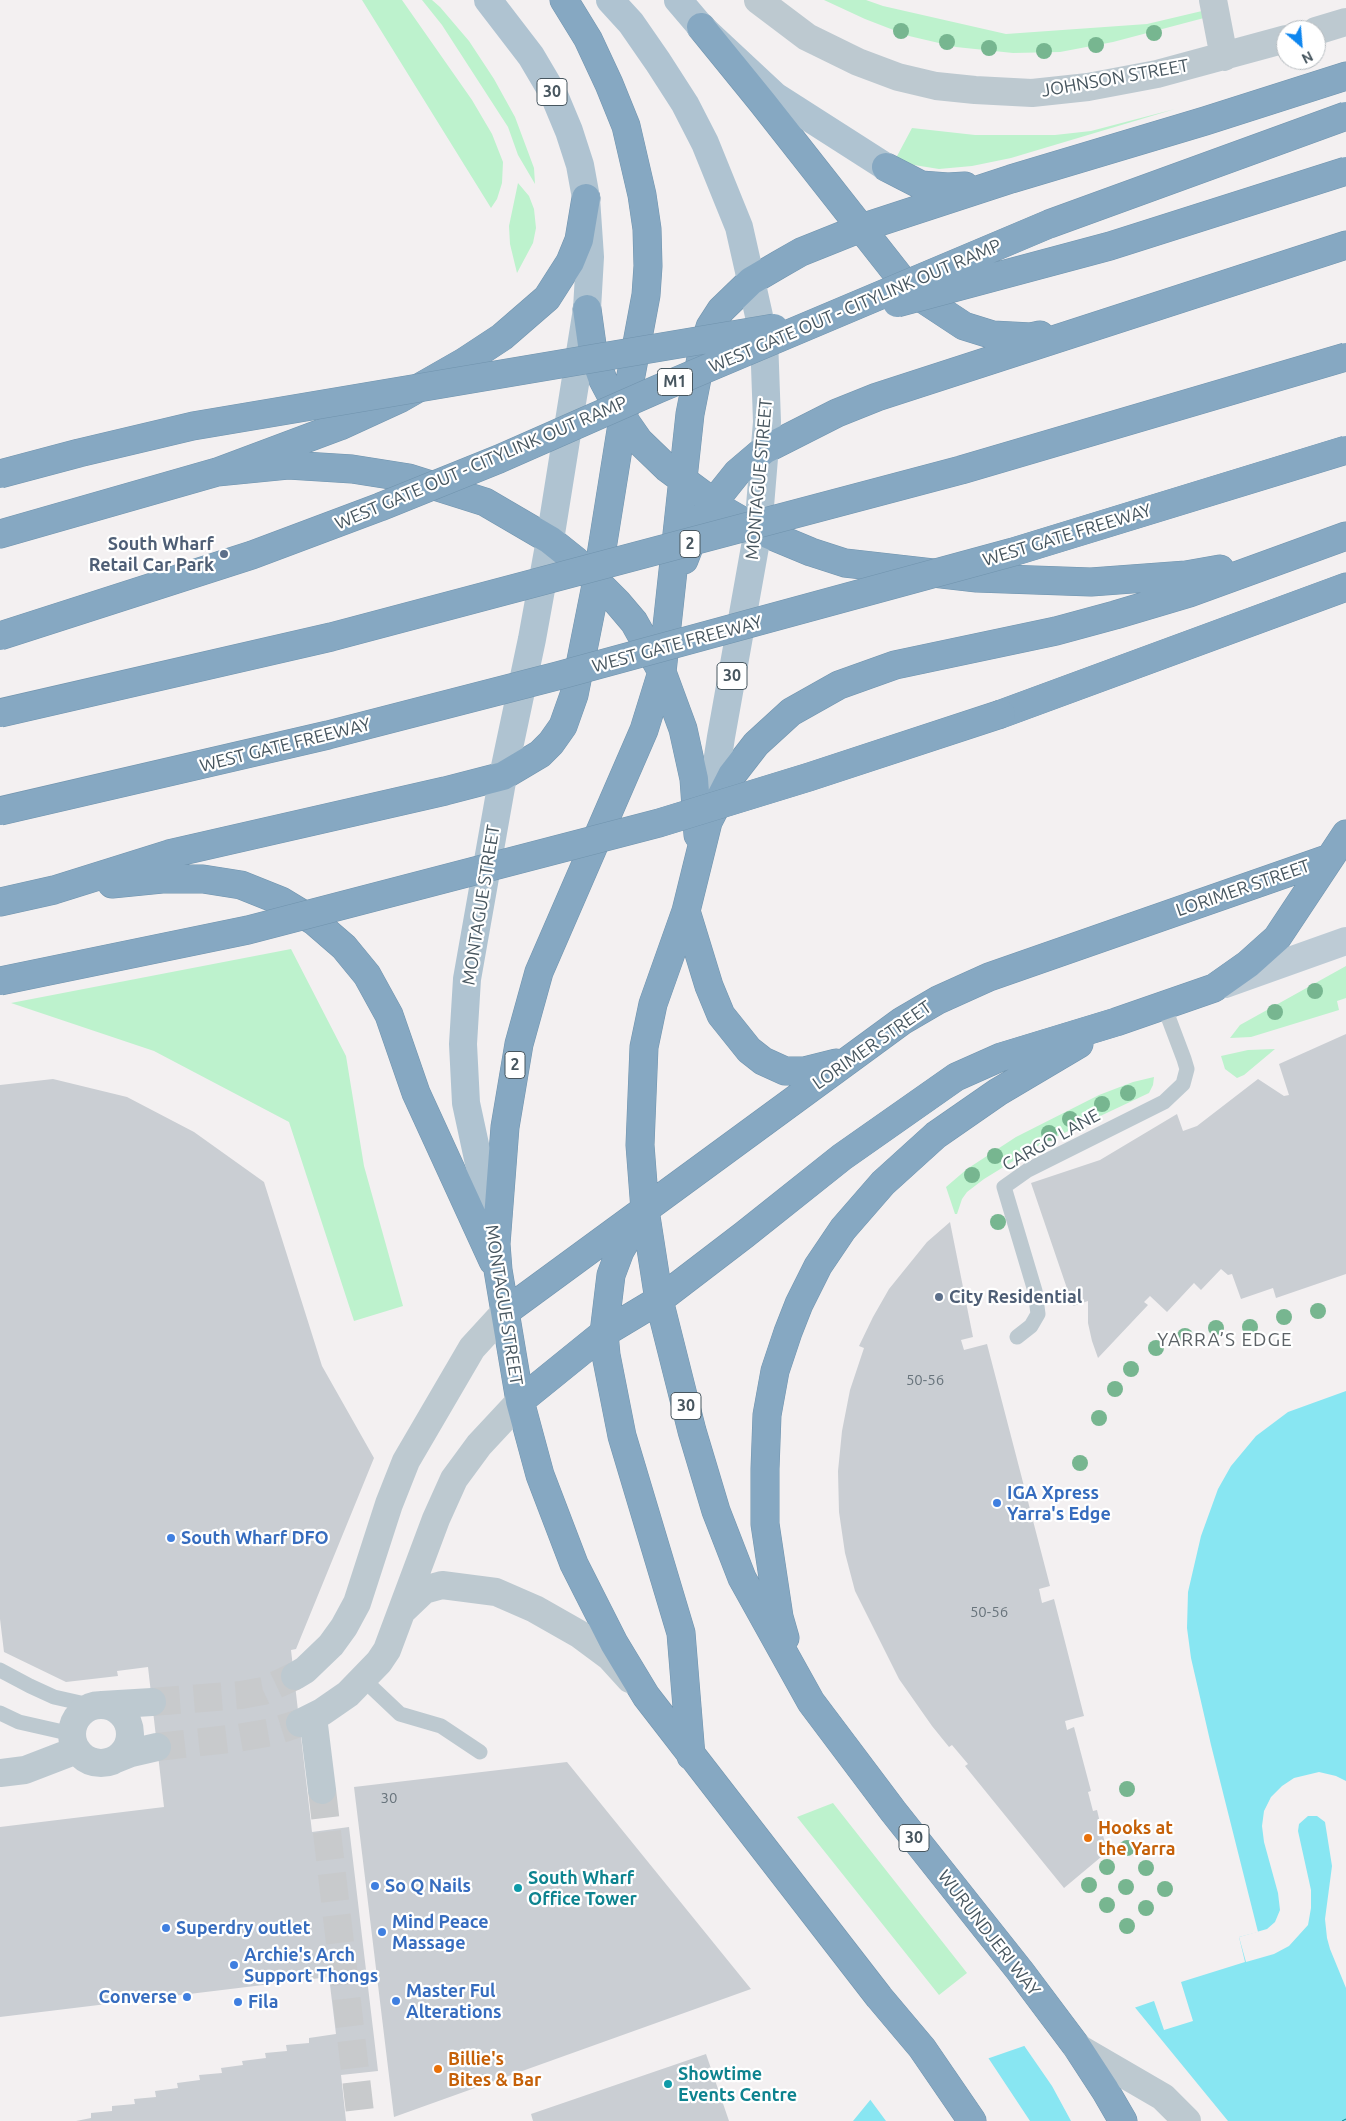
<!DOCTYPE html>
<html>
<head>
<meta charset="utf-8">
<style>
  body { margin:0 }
  #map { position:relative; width:1346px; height:2121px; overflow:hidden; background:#f3f0f1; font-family:Ubuntu,sans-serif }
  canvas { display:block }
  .north { position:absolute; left:1276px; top:20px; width:50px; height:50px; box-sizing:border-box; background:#fff; border:1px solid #b5bbbf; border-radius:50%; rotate:153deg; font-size:14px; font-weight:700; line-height:20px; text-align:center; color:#47565f }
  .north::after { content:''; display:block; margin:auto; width:18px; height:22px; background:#0e86ef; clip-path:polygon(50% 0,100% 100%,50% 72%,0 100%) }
</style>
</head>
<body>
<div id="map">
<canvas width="1346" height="2121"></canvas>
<div class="north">N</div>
</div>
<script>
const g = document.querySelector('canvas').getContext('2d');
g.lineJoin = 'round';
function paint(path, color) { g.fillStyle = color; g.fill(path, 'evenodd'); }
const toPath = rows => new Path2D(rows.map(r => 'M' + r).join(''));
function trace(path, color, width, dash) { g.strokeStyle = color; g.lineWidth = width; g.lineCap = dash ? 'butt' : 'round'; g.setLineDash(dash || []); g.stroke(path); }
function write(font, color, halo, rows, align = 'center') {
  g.font = font + ' Ubuntu,sans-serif'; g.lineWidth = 4.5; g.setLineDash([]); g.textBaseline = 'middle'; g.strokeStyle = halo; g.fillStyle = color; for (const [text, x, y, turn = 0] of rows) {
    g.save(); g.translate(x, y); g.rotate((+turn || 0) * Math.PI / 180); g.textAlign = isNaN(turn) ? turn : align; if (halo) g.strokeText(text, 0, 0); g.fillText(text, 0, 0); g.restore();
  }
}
paint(toPath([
  [362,0,402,0,472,100,492,134,503,162,502,183,497,199,491,208],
  [422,0,432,0,440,7,469,41,494,79,515,117,534,168,535,184,518,155,508,127,442,25],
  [824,0,866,0,883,6,1006,34,1147,24,1202,11,1204,18,1113,42,1060,52,1013,53,956,47,909,36,865,19],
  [1175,109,1011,158,972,166,939,169,914,165,896,158,912,128,975,135,1055,135,1091,131],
  [518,183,529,196,534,209,536,228,533,243,517,273,510,244,509,226],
  [291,949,346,1056,364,1166,403,1306,354,1321,289,1122,154,1051,11,1003],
  [1346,966,1346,998,1337,1001,1339,1010,1251,1037,1230,1038,1240,1025],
  [1275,1049,1244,1075,1237,1078,1225,1069,1221,1056,1248,1050],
  [1154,1077,1153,1085,1149,1093,1041,1144,984,1179,967,1192,962,1199,957,1214,955,1214,946,1187,967,1169,1016,1137,1099,1095,1133,1082],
  [833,1803,967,1973,939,1995,797,1817]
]), '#bdf2cd');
paint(toPath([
  [1346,1391,1346,2121,853,2121,871,2099,1154,2001,1164,2030,1193,2021,1181,1982,1245,1962,1239,1937,1258,1932,1211,1745,1191,1658,1187,1628,1188,1592,1201,1536,1218,1489,1231,1466,1256,1436,1288,1412]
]), '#88e6f2');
paint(toPath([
  [1319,1772,1336,1776,1346,1781,1346,1988,1330,1949,1327,1938,1325,1919,1332,1866,1325,1822,1317,1816,1308,1816,1299,1824,1298,1831,1311,1890,1311,1908,1308,1925,1289,1946,1274,1954,1246,1962,1239,1937,1267,1929,1275,1922,1280,1910,1278,1893,1264,1842,1262,1826,1264,1811,1271,1797,1282,1786,1294,1778],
  [1133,2005,1228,2121,1071,2121,1052,2086,1023,2044],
  [987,2056,1030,2121,886,2121,869,2098]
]), '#f3f0f1');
trace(toPath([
  [1342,2121,1346,2119]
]), '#067d8d', 1, [6, 5]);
paint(toPath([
  [1346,1034,1346,1274,1276,1298,1273,1288,1241,1299,1232,1274,1228,1275,1221,1269,1201,1290,1194,1283,1167,1312,1150,1296,1144,1302,1148,1305,1098,1358,1092,1341,1088,1323,1088,1301,1073,1306,1031,1183,1100,1160,1177,1114,1183,1131,1197,1126,1258,1079,1284,1096,1289,1095,1279,1064],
  [53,1079,127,1097,194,1132,264,1182,322,1366,374,1458,296,1649,291,1650,312,1832,349,1827,378,2071,341,2075,346,2121,76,2121,91,2118,91,2113,112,2111,112,2106,135,2104,134,2099,156,2097,155,2091,178,2088,177,2083,200,2080,199,2075,222,2073,221,2068,243,2065,242,2061,266,2058,265,2053,287,2051,286,2045,309,2043,309,2038,336,2034,329,1977,0,2017,0,1827,164,1807,148,1667,117,1671,118,1676,66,1682,4,1652,0,1619,0,1085],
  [950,1222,973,1337,961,1340,964,1350,987,1344,1050,1586,1039,1589,1042,1603,1054,1599,1084,1716,1065,1721,1067,1730,1074,1727,1091,1791,1088,1792,1093,1811,1097,1810,1107,1852,1064,1888,965,1766,968,1764,952,1745,949,1747,932,1726,899,1679,855,1591,845,1553,839,1512,838,1471,842,1431,850,1390,864,1348,859,1346,873,1317,889,1289,927,1242],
  [567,1762,751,1989,394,2117,354,1787],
  [706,2054,729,2121,533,2121,531,2114]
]), '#caced3');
trace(toPath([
  [152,1702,241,1695,263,1691,295,1676],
  [157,1747,238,1738,272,1732,300,1723],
  [322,1790,361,2121]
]), '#c8cacc', 28, [28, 14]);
const highway = toPath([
  [701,27,762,102,902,280,917,295,964,326,993,335,1031,337,1040,335],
  [886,167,921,185,948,187,965,186],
  [587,309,593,352,603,380,623,418,639,441,667,468,725,511,758,530,811,552,845,563,977,578,1091,582,1186,575,1220,569],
  [217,472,288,465,352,469,409,478,485,502,550,540,575,560,617,602,634,622,662,672,683,729,694,779,698,835],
  [0,534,217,472,340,426,401,398,464,362,502,337,547,298,570,262,579,240,586,198],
  [684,560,696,529,713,503,737,473,764,450,837,413,877,397,1346,245],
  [1001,714,1346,587],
  [112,884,162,879,203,879,241,885,281,901,314,921,344,947,367,975,389,1015,416,1093,493,1261],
  [0,902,54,890,169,854,445,791,503,776,540,754,551,743,563,726,574,695,597,580,623,418,646,295,648,266,647,229,642,195,626,126,609,84,588,39,564,0],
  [686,911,709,986,721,1015,749,1050,763,1061,785,1071,804,1071,836,1063],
  [639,1218,620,1251,611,1275,604,1333,606,1355,622,1436,681,1633,691,1756],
  [505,1312,902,1021,938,1000,989,977,1330,858],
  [520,1401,604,1333,659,1300,744,1235,842,1157,956,1077,1001,1057,1116,1022,1214,988,1248,964,1277,938,1346,834],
  [785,1638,779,1617,765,1524,765,1469,767,1415,775,1371,788,1332,799,1304,818,1266,843,1229,883,1183,936,1135,998,1092,1079,1044],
  [972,2121,922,2048,879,1997,646,1696,614,1643,574,1564,540,1475,520,1401,498,1270,496,1244,505,1127,519,1044,539,972,644,730,662,672,690,414,702,353,710,327,721,310,751,281,780,264,801,252,861,228,1011,179,1205,121,1346,76],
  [1123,2121,1105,2090,1077,2047,1020,1971,893,1811,811,1702,742,1578,716,1511,692,1431,659,1300,645,1210,640,1145,644,1047,653,1004,686,911,708,822,732,775,756,744,791,712,839,685,895,665,1056,631,1115,615,1189,593,1346,536]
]);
trace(highway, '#7194ae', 29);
trace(toPath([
  [1017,1337,1031,1326,1038,1314,1035,1291,1004,1187,1028,1170,1164,1102,1183,1084,1187,1069,1184,1059,1164,1006],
  [0,1670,30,1686,54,1697,94,1706],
  [363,1679,400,1714,441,1726,480,1752],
  [0,1713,19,1722,72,1734]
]), '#bdc9d0', 15);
trace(toPath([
  [758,0,807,37,858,62,898,77,936,86,975,90,1032,93,1088,87,1157,74,1286,39],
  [1213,0,1224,57],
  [1316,31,1346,22],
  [403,1610,424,1590,442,1585,496,1592,535,1609,579,1634,610,1657,630,1679],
  [295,1676,305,1670,331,1645,344,1627,357,1603,389,1504,406,1461,472,1348,505,1312],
  [102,1705,152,1702],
  '72 1734a29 29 0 1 1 58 0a29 29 0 1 1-58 0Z',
  [313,1717,322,1790],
  [300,1723,322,1712,348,1694,379,1662,387,1650,436,1519,454,1479,479,1445,520,1401],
  [116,1759,131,1753,157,1747],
  [0,1773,25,1770,77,1750],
  [1077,2047,1163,2097,1187,2121]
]), '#bdc9d0', 28);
trace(toPath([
  [1225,984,1346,941]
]), '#bdcbd5', 28);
trace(toPath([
  [488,0,531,56,554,95,569,131,580,165,586,198,590,257,587,309,550,540,532,639,503,776,467,979,463,1044,466,1103,494,1233],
  [610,0,631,23,658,62,685,104,705,143,739,227,764,338,767,422,758,530,721,737,709,815],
  [678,0,701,27,775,96,886,167]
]), '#afc3d1', 28);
trace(highway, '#86a8c2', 28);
const highwayBridge = toPath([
  [897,303,1110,246,1346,171],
  [0,474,79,453,193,426,774,328],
  [0,636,252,555,380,507,499,459,658,389,1049,224,1346,116],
  [0,713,331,637,776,519,961,470,1346,357],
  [0,811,328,735,557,676,1013,552,1346,450],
  [0,981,248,930,659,823,809,777,1001,714]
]);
trace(highwayBridge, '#7194ae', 29, []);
trace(highwayBridge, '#86a8c2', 28);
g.fillStyle = '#77b690';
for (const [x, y] of [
  [901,31],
  [1154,33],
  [947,42],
  [1096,45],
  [989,48],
  [1044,51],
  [1315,991],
  [1275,1012],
  [1128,1093],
  [1102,1104],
  [1070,1119],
  [1049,1133],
  [995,1156],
  [972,1175],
  [998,1222],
  [1318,1311],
  [1284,1317],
  [1250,1327],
  [1216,1328],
  [1185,1336],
  [1156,1348],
  [1131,1369],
  [1115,1389],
  [1099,1418],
  [1080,1463],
  [1127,1789],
  [1127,1848],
  [1107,1867],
  [1146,1868],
  [1089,1885],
  [1126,1887],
  [1165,1889],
  [1107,1905],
  [1146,1908],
  [1127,1926]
]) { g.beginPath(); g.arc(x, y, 8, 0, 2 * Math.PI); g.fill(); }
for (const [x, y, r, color] of [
  [224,554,5,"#5c6f8a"],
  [939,1297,5,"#5c6f8a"],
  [997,1503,5,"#3f7fe0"],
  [171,1538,5,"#3f7fe0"],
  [1088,1838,5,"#e8710a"],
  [375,1886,5,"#3f7fe0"],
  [518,1888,5,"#0f9aa8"],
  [166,1928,5,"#3f7fe0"],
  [382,1932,5,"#3f7fe0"],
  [234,1965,5,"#3f7fe0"],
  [187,1997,5,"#3f7fe0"],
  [396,2001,5,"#3f7fe0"],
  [238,2002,5,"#3f7fe0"],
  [438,2069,5,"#e8710a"],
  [668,2084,5,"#0f9aa8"]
]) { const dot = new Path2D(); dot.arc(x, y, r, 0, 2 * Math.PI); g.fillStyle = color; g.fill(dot); trace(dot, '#fff', 2); }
write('15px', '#68747c', null, [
  ["50-56",925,1380],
  ["50-56",989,1612],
  ["30",389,1798]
]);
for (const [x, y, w] of [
  [552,92,30],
  [675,382,35],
  [690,544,20],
  [732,676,30],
  [515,1065,20],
  [686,1406,30],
  [914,1838,30]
]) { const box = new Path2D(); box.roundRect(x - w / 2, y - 13.5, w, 27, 4); g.fillStyle = '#fff'; g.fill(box); trace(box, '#47565f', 1); }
write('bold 16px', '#47565f', null, [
  ["30",552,92],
  ["M1",675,382],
  ["2",690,544],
  ["30",732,676],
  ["2",515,1065],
  ["30",686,1406],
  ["30",914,1838]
]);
write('18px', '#47565f', '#fff', [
  ["JOHNSON STREET",1115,78,-10],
  ["WEST GATE OUT - CITYLINK OUT RAMP",855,306,-23],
  ["WEST GATE OUT - CITYLINK OUT RAMP",481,463,-23],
  ["MONTAGUE STREET",759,479,-85],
  ["WEST GATE FREEWAY",1067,535,-17],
  ["WEST GATE FREEWAY",677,644,-15],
  ["WEST GATE FREEWAY",285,745,-14],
  ["LORIMER STREET",1243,888,-19],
  ["MONTAGUE STREET",481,905,-81],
  ["LORIMER STREET",872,1045,-35],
  ["CARGO LANE",1051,1140,-29],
  ["MONTAGUE STREET",504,1305,81],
  ["WURUNDJERI WAY",989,1933,52]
]);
write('bold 18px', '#4e5e75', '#fff', [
  ["South Wharf",214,544],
  ["Retail Car Park",214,565],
  ["City Residential",949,1297,"left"]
], 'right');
write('bold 18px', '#366cbe', '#fff', [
  ["IGA Xpress",1007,1493],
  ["Yarra's Edge",1007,1514],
  ["South Wharf DFO",181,1538],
  ["So Q Nails",385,1886],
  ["Mind Peace",392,1922],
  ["Massage",392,1943],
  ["Superdry outlet",176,1928],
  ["Archie's Arch",244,1955],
  ["Support Thongs",244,1976],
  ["Master Ful",406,1991],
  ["Alterations",406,2012],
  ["Converse",177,1997,"right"],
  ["Fila",248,2002]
], 'left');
write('bold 18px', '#c56008', '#fff', [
  ["Hooks at",1098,1828],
  ["the Yarra",1098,1849],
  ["Billie's",448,2059],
  ["Bites & Bar",448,2080]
], 'left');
write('bold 18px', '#0d838f', '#fff', [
  ["South Wharf",528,1878],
  ["Office Tower",528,1899],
  ["Showtime",678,2074],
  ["Events Centre",678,2095]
], 'left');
g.letterSpacing = '1px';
write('19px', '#5c6266', '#fff', [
  ["YARRA’S EDGE",1225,1340]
]);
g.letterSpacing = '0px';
</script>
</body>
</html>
